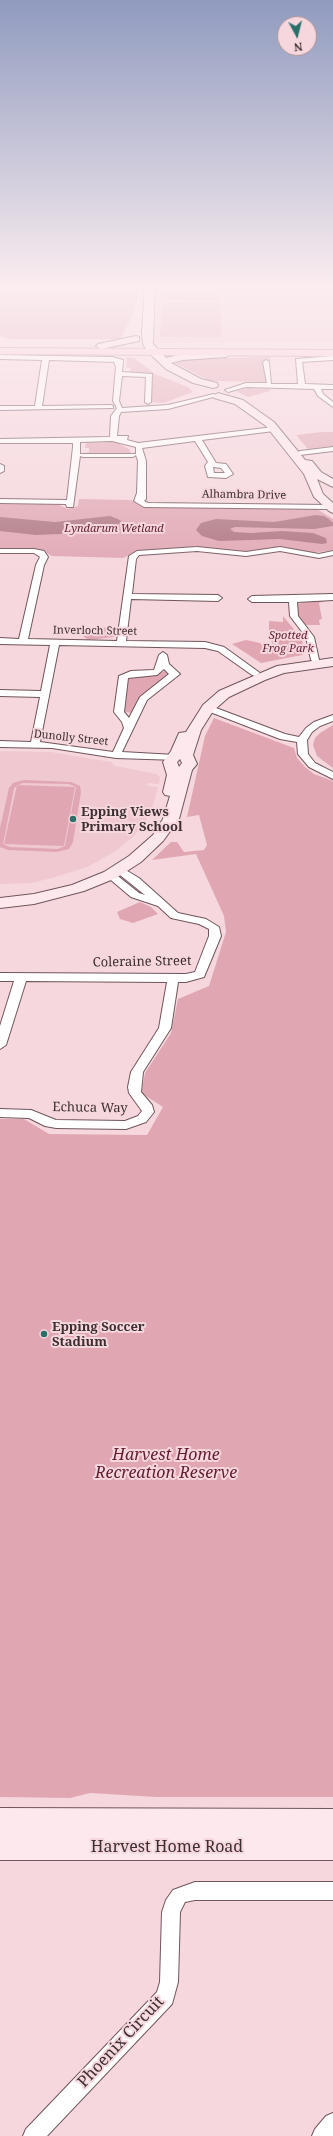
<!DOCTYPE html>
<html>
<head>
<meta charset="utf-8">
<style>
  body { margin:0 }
  #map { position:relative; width:333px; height:2136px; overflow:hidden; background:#f6d7dd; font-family:"Noto Serif",serif }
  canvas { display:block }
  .north { position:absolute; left:277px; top:16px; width:40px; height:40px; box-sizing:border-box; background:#f6d7dd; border:1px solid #ab9498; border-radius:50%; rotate:173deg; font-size:11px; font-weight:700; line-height:16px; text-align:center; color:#3b2f31 }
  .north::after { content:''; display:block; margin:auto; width:14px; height:18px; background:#287068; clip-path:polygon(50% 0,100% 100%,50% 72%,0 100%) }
</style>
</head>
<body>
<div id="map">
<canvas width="333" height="2136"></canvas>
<div class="north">N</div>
</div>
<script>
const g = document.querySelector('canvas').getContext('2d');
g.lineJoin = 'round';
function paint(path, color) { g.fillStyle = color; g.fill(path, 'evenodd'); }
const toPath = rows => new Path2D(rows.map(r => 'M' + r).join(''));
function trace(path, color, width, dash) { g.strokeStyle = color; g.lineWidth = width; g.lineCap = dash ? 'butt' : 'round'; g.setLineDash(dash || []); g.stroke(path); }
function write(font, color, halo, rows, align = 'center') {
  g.font = font + ' "Noto Serif",serif'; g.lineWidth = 4; g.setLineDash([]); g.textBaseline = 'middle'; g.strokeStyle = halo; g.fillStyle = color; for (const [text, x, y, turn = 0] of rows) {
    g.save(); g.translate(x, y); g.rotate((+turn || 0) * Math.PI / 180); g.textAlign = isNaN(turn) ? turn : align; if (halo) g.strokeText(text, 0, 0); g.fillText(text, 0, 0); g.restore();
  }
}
paint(toPath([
  [159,284,333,284,333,342,161,343,155,339],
  [0,751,51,752,111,762,115,766,157,774,160,777,159,784,148,783,147,786,158,787,152,809,145,822,133,837,114,852,87,867,52,878,31,883,0,884]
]), '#efc8d0');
paint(toPath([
  [0,284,141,284,135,310,121,339,12,339,0,336],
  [164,284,219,284,219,300,163,299],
  [162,303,221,303,221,337,160,337],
  [127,357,134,358,155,374,188,387,193,392,164,403,150,402,149,374,126,373,130,373,131,368,126,367],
  [266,357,270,357,271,361,265,362,267,382,210,381,175,363,178,361,198,359],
  [250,388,270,389,270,391,248,397,236,391],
  [322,432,333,432,333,446,308,449,296,435],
  [116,442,129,449,132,455,84,454,84,453,89,452,89,448,85,448,86,443],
  [79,499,131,500,143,505,317,509,333,519,333,550,313,553,282,547,241,552,197,547,171,550,139,550,123,558,52,556,38,549,0,549,0,503,57,504,68,509,78,506],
  [325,599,325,601,319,603,322,619,319,620,320,625,304,625,297,615,297,604],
  [283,616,302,639,304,653,302,655,261,663,232,644,246,640,260,643,265,648,274,647,269,636,269,621,283,622],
  [84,627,115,628,114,637,88,640,83,636],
  [165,671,170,674,143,694,132,713,124,712,127,677,131,675,152,676],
  [214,718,294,748,297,758,305,767,314,774,333,781,333,1797,156,1797,90,1793,70,1798,0,1797,0,1119,24,1119,49,1134,147,1135,163,1107,143,1094,142,1090,145,1073,171,1033,178,999,209,986,226,932,224,916,196,854,152,860,171,842,177,842,184,852,204,850,207,845,199,815,187,817,205,736],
  [333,725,333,768,317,756,313,745,315,738,320,733],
  [24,780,71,782,80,786,81,792,73,842,69,849,57,852,8,850,0,847,0,828,9,788,13,783],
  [22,783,69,784,76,787,65,846,58,849,10,847,3,844,14,788],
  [17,785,75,787,64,846,4,844],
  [140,902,151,907,158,914,133,923,120,919,117,912]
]), '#e0a7b3');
paint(toPath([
  [316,515,324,516,329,519,333,523,333,526,314,529,235,527,230,529,234,532,251,533,282,531,313,533,326,538,327,543,322,544,280,539,219,541,202,536,196,530,201,523,216,519,274,522],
  [110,516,118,519,121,521,119,524,111,528,82,533,36,535,0,531,0,517,55,522]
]), '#ad7682');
const street = toPath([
  [0,355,112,357,123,360,122,372,152,374,151,402,148,404,145,402,146,377,122,376,119,401,122,408,168,405,214,394,217,396,168,409,121,412,119,416,117,436,128,436,127,440,138,443,274,427,278,429,274,431,202,440,216,463,226,464,233,474,226,478,208,477,205,466,208,462,195,441,142,448,146,461,146,499,144,501,148,503,329,505,333,507,329,509,144,507,134,501,137,493,138,461,136,455,133,457,83,457,80,456,73,507,67,507,66,504,0,503,0,499,67,500,73,447,73,443,0,443,0,439,110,437,111,416,117,408,113,401,116,367,114,362,49,360,42,406,111,405,113,406,113,408,0,410,0,406,35,406,42,360,0,359,0,355],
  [112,441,136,447,136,454,80,454,80,442,112,441],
  [213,467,221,468,225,473,214,473,213,467],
  [333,356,333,360,302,362,305,384,333,385,333,389,321,389,323,394,333,402,333,407,318,396,314,389,246,387,228,392,225,390,246,383,267,383,263,362,266,360,269,362,271,384,298,384,296,359,333,356],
  [333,447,333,451,300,455,296,453,300,451,333,447],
  [0,464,4,466,4,471,0,473,0,464],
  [197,547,246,552,280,547,319,554,333,551,333,555,319,558,280,551,246,556,197,551,139,555,136,559,132,594,218,595,222,598,218,601,131,599,126,641,205,642,224,647,260,673,255,676,252,675,218,651,205,648,59,645,40,742,113,752,124,728,122,722,114,712,119,676,131,671,154,670,159,655,163,652,167,655,169,664,180,674,147,700,122,752,175,755,180,758,178,760,116,758,52,748,0,747,0,741,31,742,40,697,0,696,0,690,41,691,50,645,0,644,0,638,19,639,36,565,40,557,34,553,0,553,0,549,34,549,44,551,48,557,44,565,28,639,117,641,129,556,137,551,197,547],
  [164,669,169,674,140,697,129,718,124,712,128,678,157,675,164,669],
  [333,594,333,600,297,602,298,616,314,637,319,660,315,663,311,660,306,637,290,616,289,602,252,602,248,599,252,596,333,594],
  [208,705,285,734,299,737,306,728,314,722,333,715,333,721,320,726,312,732,307,740,308,754,315,763,333,772,333,779,309,767,298,754,297,742,280,739,205,710,205,706,208,705],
  [119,866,139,878,178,913,206,919,219,927,221,936,204,977,186,982,178,982,171,1028,143,1072,141,1092,152,1105,154,1112,146,1122,126,1129,56,1128,45,1126,29,1118,0,1117,0,1109,31,1110,56,1120,125,1121,138,1116,142,1111,129,1093,128,1087,131,1072,159,1028,167,982,26,981,6,1045,0,1049,0,1026,14,981,0,981,0,973,186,974,195,972,209,936,209,929,199,924,171,918,158,906,131,897,105,875,110,872,114,873,139,893,145,895,115,871,114,869,115,867,119,866],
  [195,1882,333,1882,333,1900,195,1900,185,1902,180,1912,178,1982,172,2004,47,2136,23,2136,26,2129,157,1992,160,1982,162,1912,166,1900,173,1890,195,1882],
  [333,2113,333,2136,312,2136,315,2129,326,2116,333,2113]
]);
const secondary = toPath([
  [145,284,155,284,153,344,166,358,183,354,230,352,231,354,226,357,183,360,171,363,201,379,217,383,218,385,217,387,213,388,193,383,166,369,148,352,143,344,142,333,145,284],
  [136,336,139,337,139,341,101,349,96,346,98,344,136,336],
  [218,393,243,400,274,422,305,460,312,461,321,472,333,479,333,487,317,479,323,494,333,503,333,513,329,511,314,497,304,474,266,426,235,404,214,398,213,396,218,393],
  [333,658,333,666,284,673,265,680,229,697,213,711,201,730,193,755,197,764,192,770,179,819,163,841,141,862,116,878,84,891,34,904,0,908,0,898,34,894,72,885,104,872,129,856,153,835,163,819,170,796,165,795,163,792,167,775,163,762,171,751,179,733,186,732,203,705,219,691,277,666,333,658],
  [180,759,182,763,179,767,177,762,180,759],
  [0,1808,333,1809,333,1860,0,1860,0,1808]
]);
const primary = toPath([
  [0,348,333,350,333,356,0,354,0,348]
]);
trace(street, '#70565b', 2);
trace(secondary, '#70565b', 2);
trace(primary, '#b68791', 2);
paint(street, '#fff');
paint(secondary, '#fde9ed');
paint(primary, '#fbd3dc');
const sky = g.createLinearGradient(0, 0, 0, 583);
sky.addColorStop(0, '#909bbf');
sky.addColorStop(0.49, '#fbedf0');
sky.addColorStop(1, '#fbedf000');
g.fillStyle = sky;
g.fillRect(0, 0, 333, 583);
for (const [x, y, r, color] of [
  [73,819,4,"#287068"],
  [44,1334,4,"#287068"]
]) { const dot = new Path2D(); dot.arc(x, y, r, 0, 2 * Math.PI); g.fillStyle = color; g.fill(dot); trace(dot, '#f6d7dd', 1.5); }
write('11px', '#3b2f31', '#f6d7dd', [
  ["Alhambra Drive",244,495,1],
  ["Inverloch Street",95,631,1],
  ["Dunolly Street",71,738,6]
]);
write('italic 11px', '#611c32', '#f6d7dd', [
  ["Lyndarum Wetland",114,529],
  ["Spotted",288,636],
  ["Frog Park",288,649]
]);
write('bold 13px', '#3b2f31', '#f6d7dd', [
  ["Epping Views",81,812],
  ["Primary School",81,827],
  ["Epping Soccer",52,1327],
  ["Stadium",52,1342]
], 'left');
write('13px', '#3b2f31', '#f6d7dd', [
  ["Coleraine Street",142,962,-1],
  ["Echuca Way",90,1108,1]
]);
write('italic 16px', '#611c32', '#f6d7dd', [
  ["Harvest Home",166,1455],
  ["Recreation Reserve",166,1473]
]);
write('16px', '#3b2f31', '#f6d7dd', [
  ["Harvest Home Road",167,1847],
  ["Phoenix Circuit",121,2042,-47]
]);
</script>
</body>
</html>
